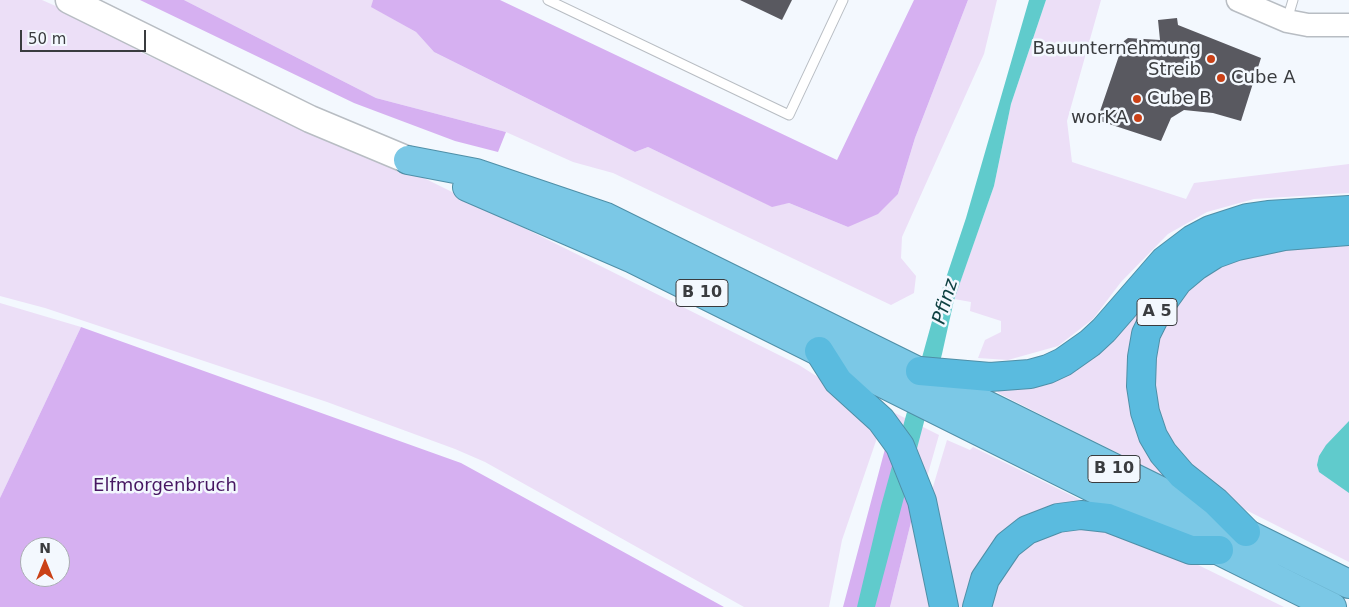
<!DOCTYPE html>
<html>
<head>
<meta charset="utf-8">
<style>
  body { margin:0 }
  #map { position:relative; width:1349px; height:607px; overflow:hidden; background:#f3f8fe; font-family:"DejaVu Sans",sans-serif }
  canvas { display:block }
  .north { position:absolute; left:20px; top:537px; width:50px; height:50px; box-sizing:border-box; background:#f3f8fe; border:1px solid #a9adb2; border-radius:50%; rotate:0deg; font-size:14px; font-weight:700; line-height:20px; text-align:center; color:#3a3c3f }
  .north::after { content:''; display:block; margin:auto; width:18px; height:22px; background:#ca4117; clip-path:polygon(50% 0,100% 100%,50% 72%,0 100%) }
  .scale { position:absolute; left:20px; top:30px; width:126px; height:22px; box-sizing:border-box; border:2px solid #3a3c3f; border-top:0; padding-left:6px; font-size:15px; line-height:18px; white-space:nowrap; color:#3a3c3f; -webkit-text-stroke:4px #f3f8fe; paint-order:stroke }
</style>
</head>
<body>
<div id="map">
<canvas width="1349" height="607"></canvas>
<div class="north">N</div>
<div class="scale">50 m</div>
</div>
<script>
const g = document.querySelector('canvas').getContext('2d');
g.lineJoin = 'round';
function paint(path, color) { g.fillStyle = color; g.fill(path, 'evenodd'); }
const toPath = rows => new Path2D(rows.map(r => 'M' + r).join(''));
function trace(path, color, width, dash) { g.strokeStyle = color; g.lineWidth = width; g.lineCap = dash ? 'butt' : 'round'; g.setLineDash(dash || []); g.stroke(path); }
function write(font, color, halo, rows, align = 'center') {
  g.font = font + ' "DejaVu Sans",sans-serif'; g.lineWidth = 5; g.setLineDash([]); g.textBaseline = 'middle'; g.strokeStyle = halo; g.fillStyle = color; for (const [text, x, y, turn = 0] of rows) {
    g.save(); g.translate(x, y); g.rotate((+turn || 0) * Math.PI / 180); g.textAlign = isNaN(turn) ? turn : align; if (halo) g.strokeText(text, 0, 0); g.fillText(text, 0, 0); g.restore();
  }
}
paint(toPath([
  [0,0,42,0,85,19,142,53,420,176,799,365,835,388,877,438,842,540,829,607,744,607,485,462,455,449,327,402,45,308,0,296],
  [184,0,373,0,372,7,416,32,434,52,635,152,648,147,771,206,789,203,848,227,898,194,915,138,968,0,997,0,984,54,902,237,901,258,916,276,914,293,891,305,613,173,573,162,506,132,376,98],
  [1046,0,1101,0,1067,121,1072,162,1186,199,1194,183,1349,164,1349,193,1254,199,1207,212,1168,234,1121,282,1093,319,1058,346,1008,360,978,358,985,340,1001,332,1001,321,970,311,971,302,954,299,994,186,1011,104],
  [1233,238,1135,343,1177,483,998,393,997,388,1135,305],
  [1349,240,1349,562,1236,505,1182,464,1152,403,1157,332,1189,285,1237,254],
  [0,303,81,327,0,498],
  [889,410,939,435,927,477,921,461],
  [947,440,970,450,973,447,1091,505,1057,510,968,607,951,607,946,547,932,490],
  [913,514,926,589,934,607,890,607],
  [1084,524,1190,561,1284,607,984,607,989,590,1031,538]
]), '#ecdff7');
paint(toPath([
  [140,0,184,0,376,98,506,132,498,152,455,141,354,103],
  [373,0,500,0,837,160,914,0,968,0,915,138,898,194,878,214,848,227,789,203,772,207,648,147,635,152,434,52,416,32,371,7],
  [81,327,461,463,724,607,0,607,0,498],
  [30,547,60,547,60,577,30,577],
  [885,449,900,479,913,514,890,607,843,607]
]), '#d6b0f1');
paint(toPath([
  [1029,0,1046,0,1011,104,994,186,954,300,942,354,875,607,857,607,881,506,934,314,966,218],
  [1349,421,1349,493,1319,472,1317,465,1319,456,1326,445]
]), '#60cbcc');
paint(toPath([
  [740,0,792,0,782,20],
  [1177,18,1178,25,1261,58,1241,121,1213,113,1184,110,1171,118,1161,141,1097,120,1124,41,1128,38,1160,40,1158,20]
]), '#595960');
const service = toPath([
  [548,0,789,115,843,0],
  [1287,20,1293,0]
]);
const tertiary = toPath([
  [1238,0,1287,21,1308,25,1349,25]
]);
const secondary = toPath([
  [69,0,310,119,408,160]
]);
const trunk = toPath([
  [408,160,476,173,606,217,1349,584],
  [467,187,633,259,1332,607]
]);
const motorway = toPath([
  [819,351,838,381,881,420,900,446,922,501,944,607],
  [920,371,990,377,1030,374,1048,369,1063,362,1090,343,1104,330,1164,261,1193,239,1210,230,1247,218,1268,215,1349,210],
  [1246,532,1216,502,1182,475,1163,453,1153,436,1145,412,1141,386,1142,357,1146,334,1160,306,1178,281,1196,266,1215,254,1237,246,1284,236,1349,231],
  [977,607,985,579,1008,545,1027,530,1058,518,1081,515,1108,518,1191,550,1219,550]
]);
trace(service, '#b8bdc3', 11);
trace(tertiary, '#b8bdc3', 25);
trace(secondary, '#b8bdc3', 29);
trace(trunk, '#4f8fa7', 30);
trace(motorway, '#4f8fa7', 30);
trace(service, '#fff', 9);
trace(tertiary, '#fff', 22);
trace(secondary, '#fff', 26);
trace(trunk, '#7bc8e6', 28);
trace(motorway, '#5abbdf', 28);
for (const [x, y, r, color] of [
  [1211,59,5,"#ca4117"],
  [1221,78,5,"#ca4117"],
  [1137,99,5,"#ca4117"],
  [1138,118,5,"#ca4117"]
]) { const dot = new Path2D(); dot.arc(x, y, r, 0, 2 * Math.PI); g.fillStyle = color; g.fill(dot); trace(dot, '#f3f8fe', 2); }
for (const [x, y, w] of [
  [702,293,52],
  [1157,312,40],
  [1114,469,52]
]) { const box = new Path2D(); box.roundRect(x - w / 2, y - 13.5, w, 27, 4); g.fillStyle = '#f3f8fe'; g.fill(box); trace(box, '#3a3c3f', 1); }
write('bold 16px', '#3a3c3f', null, [
  ["B 10",702,293],
  ["A 5",1157,312],
  ["B 10",1114,469]
]);
write('18px', '#3a3c3f', '#f3f8fe', [
  ["Bauunternehmung",1201,49],
  ["Streib",1201,70],
  ["Cube A",1231,78,"left"],
  ["Cube B",1147,99,"left"],
  ["worKA",1128,118]
], 'right');
write('18px', '#471762', '#f3f8fe', [
  ["Elfmorgenbruch",165,486]
]);
write('italic 19px', '#0e4142', '#f3f8fe', [
  ["Pfinz",946,302,-73]
]);
</script>
</body>
</html>
